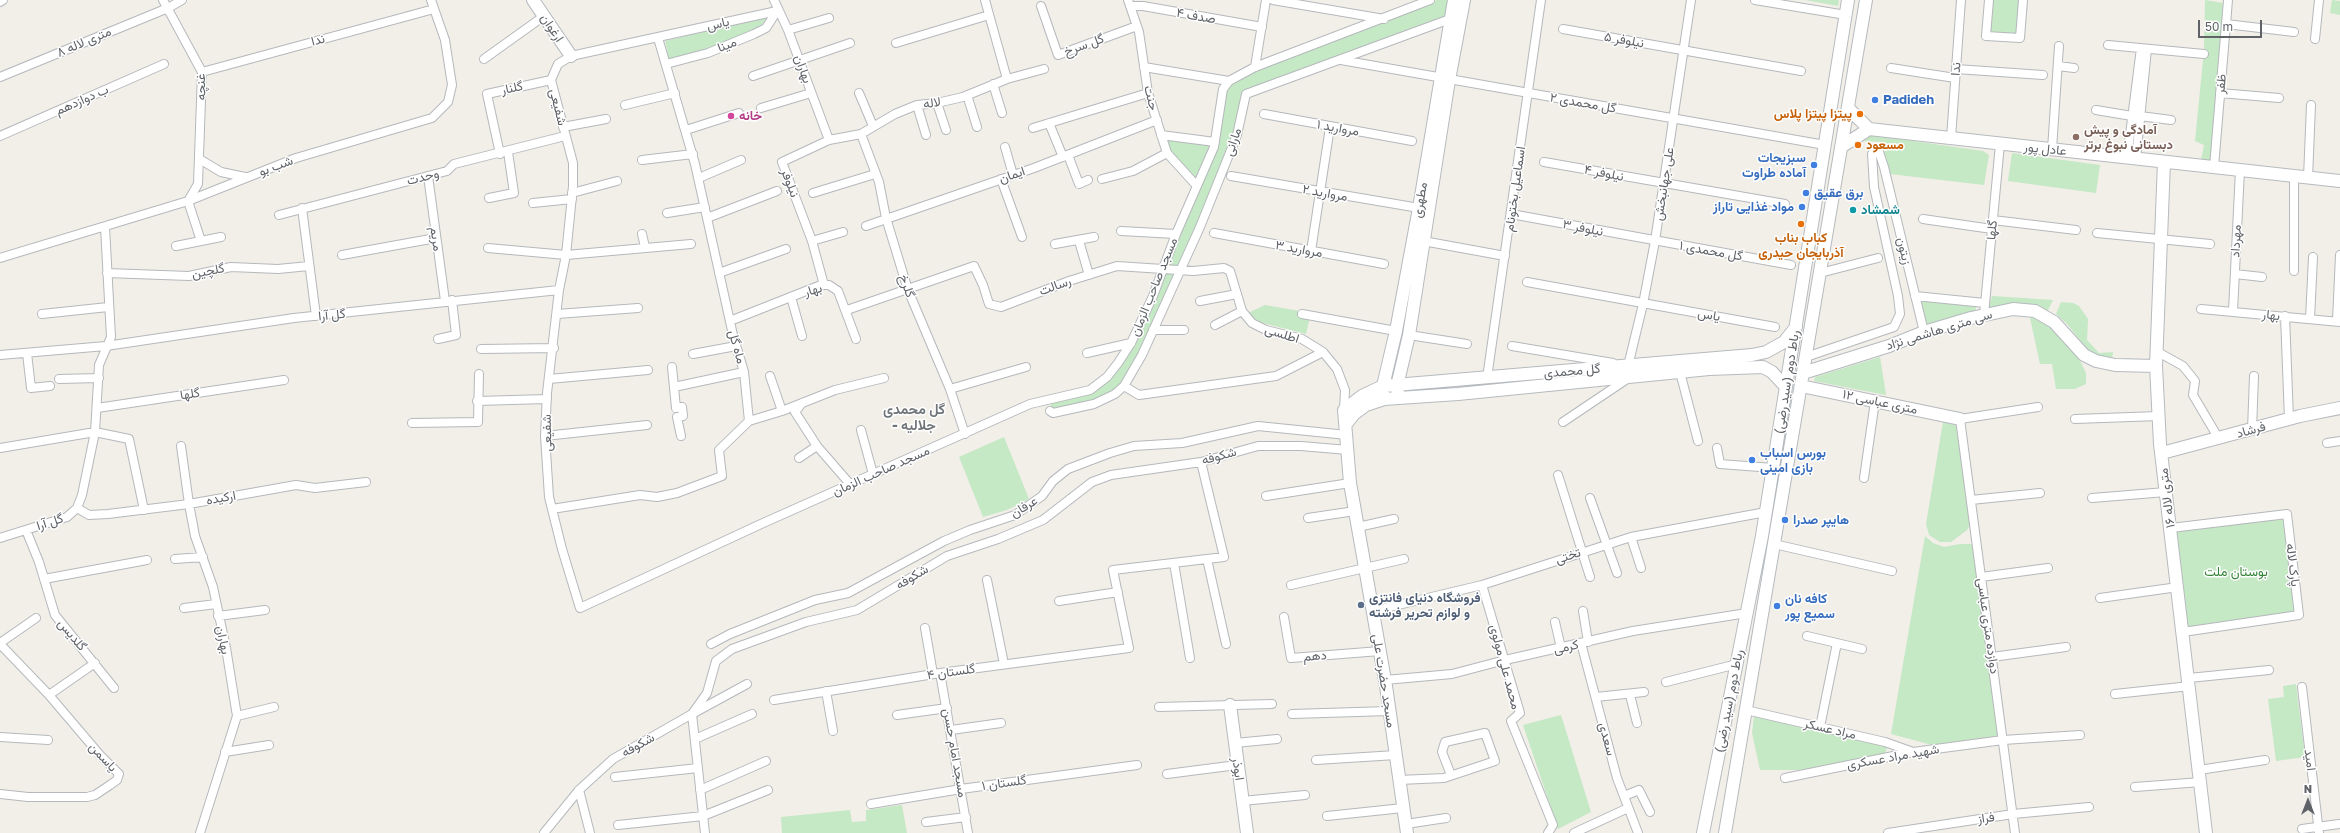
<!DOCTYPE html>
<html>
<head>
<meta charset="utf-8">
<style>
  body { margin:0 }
  #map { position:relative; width:2340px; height:833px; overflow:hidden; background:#f1efe8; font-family:"Golos Text",sans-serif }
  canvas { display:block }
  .north { position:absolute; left:2288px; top:781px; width:40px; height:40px; -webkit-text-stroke:3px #fff; paint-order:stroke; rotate:0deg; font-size:11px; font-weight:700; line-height:16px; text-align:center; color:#5f6368 }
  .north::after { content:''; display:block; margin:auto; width:14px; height:18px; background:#5f6368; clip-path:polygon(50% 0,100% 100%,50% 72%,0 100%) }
  .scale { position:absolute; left:2198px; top:20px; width:64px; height:18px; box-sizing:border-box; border:2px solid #5f6368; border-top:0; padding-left:5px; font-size:12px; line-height:14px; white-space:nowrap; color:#5f6368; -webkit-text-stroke:3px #fff; paint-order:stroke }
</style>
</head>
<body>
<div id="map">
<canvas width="2340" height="833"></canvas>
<div class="north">N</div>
<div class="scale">50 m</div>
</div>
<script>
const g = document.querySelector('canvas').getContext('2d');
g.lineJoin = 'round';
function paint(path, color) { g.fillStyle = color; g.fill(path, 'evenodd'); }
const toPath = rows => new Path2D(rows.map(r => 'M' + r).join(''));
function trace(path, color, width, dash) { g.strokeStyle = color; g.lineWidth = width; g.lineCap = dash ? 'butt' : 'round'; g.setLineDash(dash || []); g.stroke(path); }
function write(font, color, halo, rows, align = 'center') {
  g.font = font + ' "Golos Text",Vazirmatn,sans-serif'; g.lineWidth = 3; g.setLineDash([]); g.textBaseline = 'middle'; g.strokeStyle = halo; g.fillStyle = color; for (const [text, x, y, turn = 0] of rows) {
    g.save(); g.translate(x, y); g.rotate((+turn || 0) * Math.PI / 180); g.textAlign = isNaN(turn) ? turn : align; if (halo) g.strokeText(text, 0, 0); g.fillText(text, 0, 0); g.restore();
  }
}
paint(toPath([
  [1437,0,1451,0,1449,18,1249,91,1236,133,1180,268,1166,267,1201,179,1225,90,1231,82,1255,70],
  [1805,0,1839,0,1838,6],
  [1992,0,2019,0,2016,35,1990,32],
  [2205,0,2223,3,2211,162,2201,160,2204,145,2195,141,2203,60,2207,52,2204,48],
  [2332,0,2340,1,2340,15,2330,13],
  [769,16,759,28,733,39,688,55,669,59,665,41],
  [1871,135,1983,151,1989,155,1984,185,1890,174,1884,152,1885,142,1864,141],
  [1164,138,1213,145,1196,182,1169,152],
  [2012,153,2100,165,2096,193,2008,181],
  [1164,269,1179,272,1123,386,1103,400,1052,409,1049,400,1092,390,1131,345],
  [1992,296,2053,300,2047,312,1988,311],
  [1919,299,1976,307,1975,315,1927,330],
  [2061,302,2073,303,2079,306,2088,319,2087,340,2099,353,2113,352,2112,361,2089,352,2068,325,2056,314],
  [1265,305,1311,313,1306,334,1259,322,1248,313],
  [2030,318,2040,319,2052,326,2077,355,2086,373,2086,384,2075,389,2056,389,2052,364,2040,364],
  [1880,357,1886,395,1814,381,1815,377],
  [1943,422,1956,425,1971,523,1967,530,1951,542,1940,542,1929,535,1926,524],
  [1004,437,1029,499,1007,510,983,517,959,457],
  [2287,514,2299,615,2183,632,2171,528],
  [1925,536,1933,543,1944,547,1960,544,1973,544,1998,736,1932,745,1891,734],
  [2296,684,2305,757,2276,761,2268,699,2284,697,2283,686],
  [1561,715,1591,812,1558,829,1523,725],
  [1754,716,1888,746,1885,753,1837,765,1797,770,1760,770,1752,733],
  [902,805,907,833,782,833,781,817,850,810,852,822,866,821,866,810]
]), '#c5e8c5');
const street = toPath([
  [163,0,202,72,198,184,188,201,201,241],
  [774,0,788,30,829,140],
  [985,0,1007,79],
  [1128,0,1139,32,1148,93,1167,153,1196,185],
  [1273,0,1384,19],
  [1755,0,1846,15],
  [1989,0,1986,36,2020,38,2023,0],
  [0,2,3,0],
  [1041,6,1058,55,1137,26],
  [1130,6,1143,6,1262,27],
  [777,11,571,56,558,64,551,80,573,163,573,186,566,255,559,290,547,393,545,436,549,497,562,549,580,608,761,524,1030,404,1090,390,1107,377,1118,363,1131,343,1153,296,1176,234,1214,147,1223,89,1229,81,1255,67,1430,0],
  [2226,24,2294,32],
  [1563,29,1801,71],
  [788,30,829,18],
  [2315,39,2319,0],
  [896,43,989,15],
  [2108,45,2204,54],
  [484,59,544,16],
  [1341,60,1825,145],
  [666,64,708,53,754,34,766,28,777,11],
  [2058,66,2074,68],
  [1144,67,1229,81],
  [1255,67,1266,0],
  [1891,68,1955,78],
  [1956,69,2043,75],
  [202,72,434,9],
  [753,76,850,43],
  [0,77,168,8,182,0],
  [993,84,1002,113],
  [859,93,873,126],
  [2220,93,2279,98],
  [967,95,977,127],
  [937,103,946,130],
  [625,105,675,93],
  [917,105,926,135],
  [761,108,811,93],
  [2096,110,2132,116],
  [1264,114,1412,141],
  [2140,116,2171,120],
  [1049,123,1063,157],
  [563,127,606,119],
  [1033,128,1148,93],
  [686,130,739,113],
  [861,134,879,182,886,218,908,290,950,389,965,434],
  [1161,135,1215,142],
  [0,136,164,64],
  [1951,138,1961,0],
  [1005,147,1013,175],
  [2052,149,2059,46],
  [500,154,487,94,551,80],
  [1068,155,1079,184,1088,180],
  [2127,158,2141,48],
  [2136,159,2147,49],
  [201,160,221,172,245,177],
  [642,160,693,154],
  [1544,162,1785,204],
  [2214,167,2228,0],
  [428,176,445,301],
  [1231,176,1419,208],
  [2294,176,2294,271],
  [699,178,741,160],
  [2308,178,2311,105],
  [1001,179,1022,237],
  [1102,179,1133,171,1167,153],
  [572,193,617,181],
  [813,193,875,174],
  [489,198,514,193,508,152],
  [533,203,572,199],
  [302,208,316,316],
  [667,213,705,207],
  [1511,214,1791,265],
  [279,215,447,171,454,164,565,136],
  [707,218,777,191],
  [1923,219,1992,229],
  [1993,220,2076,230],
  [866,226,1034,168,1157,120],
  [1121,231,1176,234],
  [1214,233,1384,264],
  [2097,233,2210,244],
  [642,234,645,247],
  [812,241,843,232],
  [1079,241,1089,275],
  [1423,241,1505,256],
  [1055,244,1094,237],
  [176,246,221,237],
  [488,248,566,255,691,244],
  [1311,251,1330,127],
  [342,255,436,238],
  [0,258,188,201,296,158,432,118,448,102,452,85,445,40,431,0],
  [107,273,189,276,231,267,278,269,309,266],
  [719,273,786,249],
  [1820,273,1878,258],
  [2235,274,2262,277],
  [1527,282,1775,327],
  [824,285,812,241,782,162,829,140,861,134,895,114,917,105,937,103,963,97,1007,79,1044,69],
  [1915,296,1985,303],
  [791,297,802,336],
  [1200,301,1237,294],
  [2201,309,2340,322],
  [847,310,974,266,983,285,989,304,1001,307,1069,281,1117,266,1193,271,1224,268,1230,271,1242,311,1252,323,1266,330,1302,339,1323,352,1337,369,1345,390,1344,410],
  [2233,311,2240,170],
  [42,314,108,307],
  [557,314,638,308],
  [1302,314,1396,331],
  [1984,315,2000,144],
  [2285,316,2289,419],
  [2310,319,2313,257],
  [730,321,821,285,829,285,838,291,856,339],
  [2337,321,2340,255],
  [1215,325,1242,311],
  [1153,330,1184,330],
  [1409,335,1467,344],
  [438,339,456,335,452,300],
  [1512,346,1613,363],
  [481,349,554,348],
  [2156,351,2183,366,2195,381,2193,395,2219,439],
  [27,353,31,388,50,386],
  [1087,353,1131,343],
  [693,354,736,346],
  [0,355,106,346,294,318,559,290],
  [1806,357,1894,327,1900,314,1898,296,1874,187,1872,154,1874,150,1879,152,1884,167,1924,332],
  [1624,365,1628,366,1643,304,1655,241,1691,0],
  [672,367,676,408,682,407,683,416,677,417,681,436],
  [1680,372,1698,441],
  [770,376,782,411],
  [1487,378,1541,0],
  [59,379,99,378],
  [549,379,648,370],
  [1124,386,1139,395,1276,376,1323,352],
  [674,387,744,372],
  [950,389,1026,367],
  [477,401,547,399],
  [802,403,795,412,817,446,850,484],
  [97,408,284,380],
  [1050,411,1053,413,1094,404,1115,394,1124,386,1142,355,1200,227,1237,135,1246,94,1450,19],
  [2075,419,2159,416],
  [749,421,782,411,835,390,884,378],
  [1563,422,1627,379],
  [412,423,478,422,479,374],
  [861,430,873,474],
  [2252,430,2254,376],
  [545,436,647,425],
  [2327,443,2340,441],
  [181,446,189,504,195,536,213,587,226,648,237,716,200,833],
  [0,448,95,432,129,439,144,510],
  [1717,448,1720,464,1773,468],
  [799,458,817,446],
  [1558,475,1590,577],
  [1864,478,1875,401],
  [1266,496,1350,483],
  [1590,498,1617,573],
  [2092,498,2166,492],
  [1971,500,2040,493],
  [77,508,89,515,108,514,189,504,296,485,315,488,366,482],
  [552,509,640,495,657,497,677,493,722,476,719,450,749,421,744,372,733,335,695,164,658,38],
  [1308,518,1355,511],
  [1358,527,1394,519],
  [2171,528,2287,514,2299,615,2183,632],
  [26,530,39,562,55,615,114,688],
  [1631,537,1641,568],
  [0,538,67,517,77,508,82,495,95,432,99,365,111,337,105,227],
  [1774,544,1892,571],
  [175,559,203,557],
  [1207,559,1226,644],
  [1174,563,1190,658],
  [1981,577,2048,568],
  [44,579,147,560],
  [987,580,1004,664],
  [1291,585,1404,559],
  [1482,585,1520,713,1511,721,1553,825,1548,833],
  [2100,598,2178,587],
  [1059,601,1118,592],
  [184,608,216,604],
  [1373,611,1482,585,1631,537,1766,512],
  [1583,611,1588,642],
  [218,616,265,610],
  [1284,617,1291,658,1380,651],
  [1555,622,1561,648],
  [925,628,933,674],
  [1807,636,1862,649],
  [0,643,36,618],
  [1581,643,1617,778,1638,833],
  [0,644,49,695,100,755,119,774,117,780,110,785,95,795,87,797,28,797,0,794],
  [711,644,730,634,815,600,848,593,944,541,970,530,1015,515,1042,496,1053,481,1068,469,1110,453,1134,446,1182,443,1258,426,1347,435],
  [1992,657,2066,647],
  [940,673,968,833],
  [2189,678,2269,670],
  [1385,680,1452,674,1505,660,1633,631,1747,613],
  [1666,682,1737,664],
  [2302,687,2319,833],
  [826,691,833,731],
  [2115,694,2190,686],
  [49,695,95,663],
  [1630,695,1637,723],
  [1596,697,1644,692],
  [774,700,940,673,1129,648,1113,570,1224,557,1201,462],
  [1159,707,1272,704],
  [1746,710,1885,742,1913,752],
  [1292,714,1389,711],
  [897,715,947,708],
  [237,716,274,707],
  [1820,727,1837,643],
  [951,730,1001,723],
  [0,737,48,740],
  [695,739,752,714],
  [1235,743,1277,739],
  [225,752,269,745],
  [1316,760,1396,755],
  [2199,770,2265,760],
  [1167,774,1237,765],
  [615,777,698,768],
  [1785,778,1913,752,2003,740,2080,735],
  [1399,780,1444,778,1495,761,1485,733,1445,742,1442,752,1451,775],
  [2135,787,2201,782],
  [579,790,590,833],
  [700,790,766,761],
  [1624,796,1639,790,1650,812],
  [1242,801,1305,795],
  [871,804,961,789,1137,765],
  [1327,816,1403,808],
  [926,822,966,817],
  [1406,824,1446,818],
  [618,825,703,816,768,790],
  [2302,829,2339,824],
  [544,833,579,790,613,759,692,714,707,693,716,661,732,649,806,622,857,610,947,556,998,539,1043,520,1092,482,1111,475,1201,462,1258,446,1301,446,1348,450],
  [705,833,692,714,747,684],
  [1574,833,1628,808],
  [1888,833,2013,814,2089,807],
  [2015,833,1960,419,2038,407]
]);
const secondary = toPath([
  [533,0,571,56],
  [1848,108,1869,129],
  [1869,129,2340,181],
  [1841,147,1869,129],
  [2164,162,2156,366,2160,444,2206,833],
  [1803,373,1889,346,1924,332,1971,318,2013,309,2035,311,2054,322,2084,355,2096,361,2115,365,2156,366],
  [1801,386,1960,419],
  [1398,393,1397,386,1409,335,1449,80,1464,0],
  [1383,394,1383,386,1396,331,1419,208,1454,0],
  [1346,424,1354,414,1366,405,1384,399,1458,394,1709,369,1763,367,1772,372,1786,387],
  [2162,453,2300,416,2340,408],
  [1230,705,1247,833],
  [1407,833,1386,686,1350,483,1344,410,1362,396,1383,386,1752,355,1766,352,1784,342,1796,327],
  [1703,833,1762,536,1848,0],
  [1725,833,1866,0]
]);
trace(street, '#b5b8bc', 10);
trace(secondary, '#b6babf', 14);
trace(street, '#fff', 8);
trace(secondary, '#fff', 12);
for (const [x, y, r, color] of [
  [1875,100,4,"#3f7fe0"],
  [1860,114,4,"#e8710a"],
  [731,116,4,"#d1479c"],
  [2076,137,4,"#8d6e63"],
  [1858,145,4,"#e8710a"],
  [1814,165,4,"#3f7fe0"],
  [1806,193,4,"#3f7fe0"],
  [1802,207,4,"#3f7fe0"],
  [1853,210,4,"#0f9aa8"],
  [1801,224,4,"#e8710a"],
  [1752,460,4,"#3f7fe0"],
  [1785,520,4,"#3f7fe0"],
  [1361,605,4,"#5c6f8a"],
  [1777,606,4,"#3f7fe0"]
]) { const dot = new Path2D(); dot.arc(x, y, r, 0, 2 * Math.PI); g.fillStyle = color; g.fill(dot); trace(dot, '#fff', 1.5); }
write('13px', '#5f6368', '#fff', [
  ["صدف ۴",1196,16,10],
  ["یاس",718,24,-13],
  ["ارغوان",552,28,56],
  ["ندا",318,40,-15],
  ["نیلوفر ۵",1624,40,10],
  ["۸ متری لاله",84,42,-23],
  ["مینا",727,45,-21],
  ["گل سرخ",1084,45,-20],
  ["بهاران",803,69,70],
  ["ندا",1956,69,-86],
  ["ظفر",2221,84,-85],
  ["غنچه",201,87,-91],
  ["گلنار",512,88,-12],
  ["جنت",1151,98,76],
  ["ب دوازدهم",82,100,-24],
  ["لاله",932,103,-8],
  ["گل محمدی ۲",1583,103,10],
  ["شفیعی",558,107,76],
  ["مروارید ۱",1338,128,10],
  ["مارانی",1233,142,-71],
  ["عادل پور",2045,149,6],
  ["شب بو",276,166,-20],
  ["نیلوفر ۴",1604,173,11],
  ["ایمان",1012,175,-19],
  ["وحدت",423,177,-14],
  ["نیلوفر",790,183,69],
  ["علی جهانبخش",1664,184,-81],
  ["اسماعیل بختونام",1515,189,-82],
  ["مروارید ۲",1325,193,10],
  ["مطهری",1420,200,-80],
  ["نیلوفر ۳",1583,228,11],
  ["گلها",1992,230,-85],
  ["مریم",436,239,82],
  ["مهرداد",2236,241,-87],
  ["مروارید ۳",1299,249,10],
  ["گل محمدی ۱",1711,251,10],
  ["زیتون",1904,251,77],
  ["گلچین",208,271,-11],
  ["گلرخ",907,286,71],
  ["رسالت",1055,286,-20],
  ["مسجد صاحب الزمان",1154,287,-68],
  ["بهار",813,290,-17],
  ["گل آرا",332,315,-6],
  ["یاس",1709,315,10],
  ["بهار",2271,315,6],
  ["سی متری هاشمی نژاد",1939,330,-17],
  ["اطلسی",1282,334,17],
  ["ماه گل",737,347,75],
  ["گل محمدی",1572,371,-5],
  ["رباط دوم (سید رضی)",1787,382,-81],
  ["گلها",190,394,-9],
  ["۱۲ متری عباسی",1880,402,12],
  ["فرشاد",2251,430,-16],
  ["شفیعی",547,433,-91],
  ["شکوفه",1219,456,-15],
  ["مسجد صاحب الزمان",881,471,-24],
  ["ارکیده",221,498,-10],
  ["۱۶ متری لاله",2167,498,-97],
  ["عرفان",1024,507,-32],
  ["گل آرا",50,522,-18],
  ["تختی",1568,556,-19],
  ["پارک لاله",2293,565,83],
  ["شکوفه",912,577,-31],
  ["دوازده متری عباسی",1988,626,82],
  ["گلدیس",72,635,50],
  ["بهاران",223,640,78],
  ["کرمی",1566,647,-13],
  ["دهم",1315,656,-4],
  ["محمد علی مولوی",1505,667,75],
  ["گلستان ۴",951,672,-8],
  ["مسجد حضرت علی",1384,681,81],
  ["رباط دوم (سید رضی)",1729,701,-79],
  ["مراد عسکر",1830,729,13],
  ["سعدی",1607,739,75],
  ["شکوفه",638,745,-29],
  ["مسجد امام حسن",955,753,80],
  ["یاسمن",103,757,47],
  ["شهید مراد عسکری",1893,757,-10],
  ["امید",2310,760,83],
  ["ابوذر",1238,769,82],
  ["گلستان ۱",1004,783,-8],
  ["فراز",1986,818,-8]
]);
write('bold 13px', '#366cbe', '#fff', [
  ["Padideh",1883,100],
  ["سبزیجات",1806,158,"right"],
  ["آماده طراوت",1806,173,"right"],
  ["برق عقیق",1814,193],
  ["مواد غذایی تاراز",1794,207,"right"],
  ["بورس اسباب",1760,453],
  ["بازی امینی",1760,468],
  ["هایپر صدرا",1793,520],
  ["کافه نان",1785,599],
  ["سمیع پور",1785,614]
], 'left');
write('bold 13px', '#c56008', '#fff', [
  ["پیتزا پیتزا پلاس",1852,114],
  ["مسعود",1866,145,"left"],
  ["کباب بناب",1801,238,"center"],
  ["آذربایجان حیدری",1801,253,"center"]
], 'right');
write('bold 13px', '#b23c85', '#fff', [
  ["خانه",739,116]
], 'left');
write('bold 13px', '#785e54', '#fff', [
  ["آمادگی و پیش",2084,130],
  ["دبستانی نبوغ برتر",2084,145]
], 'left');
write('bold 13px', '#0d838f', '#fff', [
  ["شمشاد",1861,210]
], 'left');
write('13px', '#348238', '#fff', [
  ["بوستان ملت",2236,572]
]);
write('bold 13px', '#4e5e75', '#fff', [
  ["فروشگاه دنیای فانتزی",1369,598],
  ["و لوازم تحریر فرشته",1369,613]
], 'left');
write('bold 14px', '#70757a', '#fff', [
  ["گل محمدی",914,410],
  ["- جلالیه",914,426]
]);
</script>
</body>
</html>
